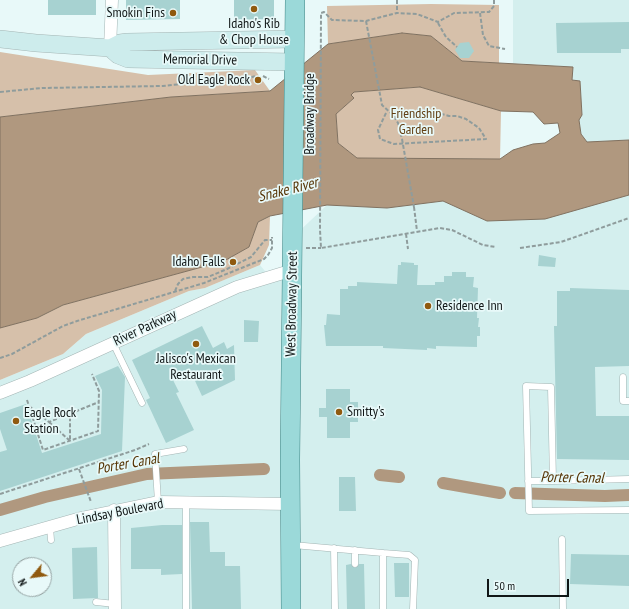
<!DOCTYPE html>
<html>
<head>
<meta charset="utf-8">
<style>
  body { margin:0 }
  #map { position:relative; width:629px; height:609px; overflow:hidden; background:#e8f9f9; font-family:"PT Sans Narrow",sans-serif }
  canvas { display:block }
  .north { position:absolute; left:12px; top:557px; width:40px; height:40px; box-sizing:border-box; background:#e8f9f9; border:1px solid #929f9f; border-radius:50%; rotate:241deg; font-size:11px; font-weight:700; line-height:16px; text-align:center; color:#111717 }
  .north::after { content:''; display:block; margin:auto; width:14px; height:18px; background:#905a0f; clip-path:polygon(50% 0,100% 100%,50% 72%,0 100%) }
  .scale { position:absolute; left:487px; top:579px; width:82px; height:18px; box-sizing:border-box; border:2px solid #111717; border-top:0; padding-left:5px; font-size:12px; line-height:14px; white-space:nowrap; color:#111717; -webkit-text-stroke:3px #e8f9f9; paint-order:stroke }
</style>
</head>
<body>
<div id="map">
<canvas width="629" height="609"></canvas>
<div class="north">N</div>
<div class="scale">50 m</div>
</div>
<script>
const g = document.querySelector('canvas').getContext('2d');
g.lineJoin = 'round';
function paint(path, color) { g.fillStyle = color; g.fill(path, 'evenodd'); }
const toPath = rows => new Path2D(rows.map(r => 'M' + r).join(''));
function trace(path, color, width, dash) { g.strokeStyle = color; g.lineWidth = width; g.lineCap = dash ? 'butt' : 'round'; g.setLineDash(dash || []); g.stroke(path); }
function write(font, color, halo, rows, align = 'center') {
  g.font = font + ' "PT Sans Narrow",sans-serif'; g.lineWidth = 3.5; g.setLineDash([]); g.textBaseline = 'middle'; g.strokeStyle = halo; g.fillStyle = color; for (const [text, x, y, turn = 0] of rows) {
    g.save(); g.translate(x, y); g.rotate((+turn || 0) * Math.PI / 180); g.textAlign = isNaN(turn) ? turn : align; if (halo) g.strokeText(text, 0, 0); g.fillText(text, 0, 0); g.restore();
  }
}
paint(toPath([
  [513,0,629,0,629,140,587,142,581,134,579,120,582,115,580,81,572,80,573,67,513,63],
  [629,195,629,609,0,609,0,380,63,354,86,334,189,291,205,288,260,265,269,276,293,270,293,237,327,205,387,208,443,201,487,221,589,205],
  [20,565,44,565,44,589,20,589]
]), '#d4efee');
paint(toPath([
  [431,4,499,5,499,63,462,61,431,36,402,33,328,44,327,6],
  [0,52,148,75,255,70,270,91,171,97,0,117],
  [420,87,501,111,500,159,357,158,338,143,336,114,354,98,351,95,354,92],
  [270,216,269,245,260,265,205,288,189,291,86,334,63,354,0,380,0,328,37,318,63,305,224,261,249,247,258,222]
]), '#d6c0aa');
const water = toPath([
  [402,33,431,36,462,61,573,67,572,80,580,81,582,115,579,120,581,134,587,142,629,140,629,195,545,219,487,221,443,201,387,208,327,205,270,216,258,222,249,247,224,261,63,305,37,318,0,328,0,117,171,97,270,91,328,44,402,33],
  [420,87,501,111,533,112,544,124,558,123,560,133,545,143,533,144,513,150,500,159,357,158,338,143,336,114,354,98,351,95,354,92,420,87]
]);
paint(water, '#b0987f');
trace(water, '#807160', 1);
trace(toPath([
  [380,475,399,477],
  [443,483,500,493],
  [515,493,605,496,629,495],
  [0,510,45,497,147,474,264,469]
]), '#b0987f', 12);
paint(toPath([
  [48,0,96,0,96,15,48,15],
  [126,0,180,0,180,19,126,20],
  [234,0,274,0,274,19,234,20],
  [629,22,629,49,621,49,621,53,557,53,556,23],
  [469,42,474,51,469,58,460,58,455,50,460,43],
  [539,255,556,258,555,267,538,266],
  [401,262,414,263,414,265,418,265,417,285,435,285,435,282,444,282,444,276,452,276,452,272,466,272,466,277,474,277,473,287,478,288,477,318,479,318,478,327,480,327,480,336,477,336,477,347,436,346,436,349,427,348,427,350,383,348,383,346,326,346,324,325,326,325,327,314,340,315,340,289,348,289,348,286,357,286,357,282,397,284,398,265,401,265],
  [570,288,629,290,629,366,595,367,596,416,629,416,629,460,557,459,554,326,557,326,557,291,570,291],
  [244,320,259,321,258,342,244,342],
  [202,326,213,348,224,342,227,349,234,345,235,380,202,396,190,370,172,378,179,392,176,393,194,430,166,443,146,400,150,398,132,360],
  [118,366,125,377,122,451,0,491,0,452,7,450,0,429,0,413,26,404,42,453,101,434,102,390,95,376],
  [326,389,350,389,350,402,358,402,358,422,350,422,350,438,327,438,327,417,319,417,319,408,326,408],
  [339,477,355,477,356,511,339,511],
  [190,522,209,522,210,552,225,552,225,566,240,566,241,609,192,609],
  [162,525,182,525,182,574,161,575,161,569,131,569,131,528],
  [97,547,98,598,73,599,72,548],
  [571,554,629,555,629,586,570,584],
  [394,563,409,563,409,597,395,597],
  [351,564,355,568,359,564,364,564,365,609,347,609,346,565]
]), '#a7d2d1');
const service = toPath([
  [113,343,142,403],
  [623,377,623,401,629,401],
  [629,479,553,481,551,387,526,386,529,511,629,510],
  [528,481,553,481],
  [158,502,155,454,184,449],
  [186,502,186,609],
  [50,527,51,540],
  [562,539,563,609],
  [293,545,383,553,383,609],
  [334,548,335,609],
  [355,550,355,564],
  [383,553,409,555,415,560,413,609],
  [96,602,115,604]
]);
const minor = toPath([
  [110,48,112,0],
  [0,393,30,381,237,287,293,270],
  [114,510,115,609],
  [0,541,81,518,158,502,290,504]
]);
const secondary = toPath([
  [0,39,36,43,110,48,120,43,127,42,294,39],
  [110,48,118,55,128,59,294,62]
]);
const primary = toPath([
  [291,609,290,459,295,0]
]);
trace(service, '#a4b5b4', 7);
trace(minor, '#a4b5b4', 13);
trace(secondary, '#a4b5b4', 18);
trace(primary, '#3f8584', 20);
trace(toPath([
  [397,0,397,13],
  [494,0,494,6,489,12,454,13,438,22,417,14,397,13,366,21,332,20,324,12,321,13,320,230,321,248,440,228,452,230,483,245,496,247],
  [480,13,483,35,489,46,505,49],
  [366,21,382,105,394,116,398,123,402,139],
  [438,23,446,37,457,47],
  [263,76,269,79],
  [0,92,42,88,163,86,227,79,240,80,256,76],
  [386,113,378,130,380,139,394,144,486,139,479,128,466,119,457,116,449,116,428,110,416,110],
  [414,207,417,231],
  [406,234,408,249],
  [306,248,321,248],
  [520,248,561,242,629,218],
  [175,291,178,284,183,279,193,277,208,277,227,269,251,257,265,240,272,240],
  [0,358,12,354,63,326,77,321,204,283,264,259,268,255,272,248,272,237],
  [27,400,43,450,98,431,99,391,92,374],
  [29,406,49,422,99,402],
  [49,422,70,441,70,414],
  [79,469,91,502],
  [0,494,135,450,149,444]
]), '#8f9c9c', 2, [4, 2]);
trace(service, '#fff', 6);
trace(minor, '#fff', 12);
trace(secondary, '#cdecec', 17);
trace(primary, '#9bd9d9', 19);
trace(toPath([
  [402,139,414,207]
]), '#8f9c9c', 2, [4, 2]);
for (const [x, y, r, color] of [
  [254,9,4,"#905a0f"],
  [173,13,4,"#905a0f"],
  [258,80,4,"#905a0f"],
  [233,262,4,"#905a0f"],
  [428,306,4,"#905a0f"],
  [196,344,4,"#905a0f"],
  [339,412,4,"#905a0f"],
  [16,421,4,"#905a0f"]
]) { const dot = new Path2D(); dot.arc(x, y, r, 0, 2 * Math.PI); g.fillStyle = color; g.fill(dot); trace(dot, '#e8f9f9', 1.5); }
write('14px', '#111717', '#e8f9f9', [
  ["Smokin Fins",165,13],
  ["Idaho's Rib",254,24,"center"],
  ["& Chop House",254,40,"center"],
  ["Old Eagle Rock",250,80],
  ["Idaho Falls",225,262],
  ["Residence Inn",436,306,"left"],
  ["Jalisco's Mexican",196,359,"center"],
  ["Restaurant",196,375,"center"],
  ["Smitty's",347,412,"left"],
  ["Eagle Rock",24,413,"left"],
  ["Station",24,429,"left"]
], 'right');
write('14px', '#111717', '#e8f9f9', [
  ["Memorial Drive",200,60,1],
  ["Broadway Bridge",310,114,-90],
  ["West Broadway Street",292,304,-89],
  ["River Parkway",145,328,-25],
  ["Lindsay Boulevard",120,512,-11]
]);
write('14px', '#613e12', '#e8f9f9', [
  ["Friendship",416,114],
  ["Garden",416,130]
]);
write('italic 15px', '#553303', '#e8f9f9', [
  ["Snake River",288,190,-14],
  ["Porter Canal",128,464,-10],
  ["Porter Canal",572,478,1]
]);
</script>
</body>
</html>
